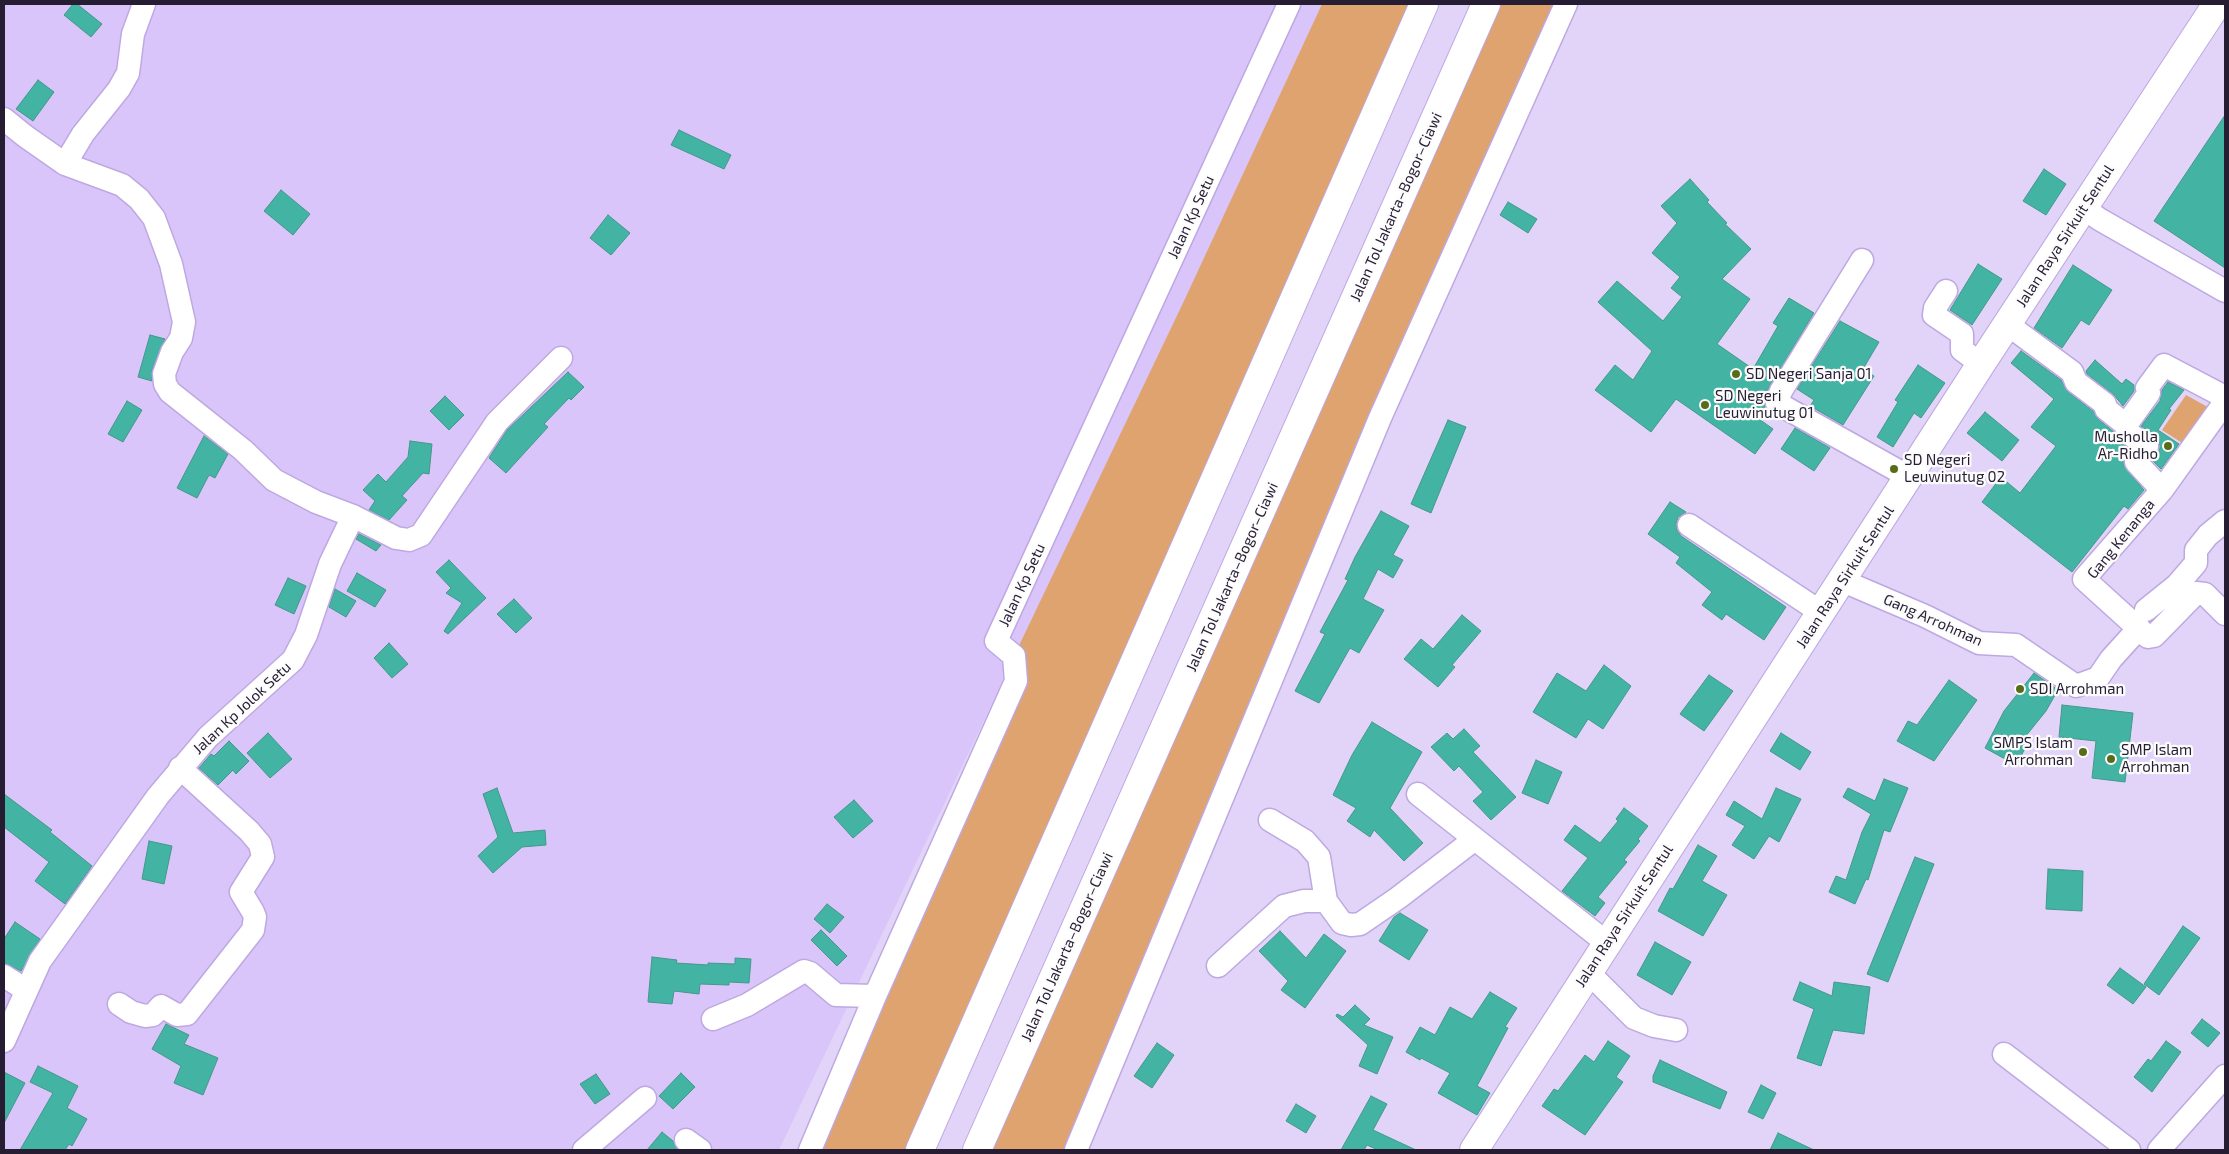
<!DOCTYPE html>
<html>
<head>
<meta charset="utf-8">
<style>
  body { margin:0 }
  #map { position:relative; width:2229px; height:1154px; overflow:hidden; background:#e1d4f8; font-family:"Exo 2",sans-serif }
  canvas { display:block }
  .frame { position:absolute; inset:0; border:5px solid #261d33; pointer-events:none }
</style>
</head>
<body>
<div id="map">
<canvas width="2229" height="1154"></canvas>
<div class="frame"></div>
</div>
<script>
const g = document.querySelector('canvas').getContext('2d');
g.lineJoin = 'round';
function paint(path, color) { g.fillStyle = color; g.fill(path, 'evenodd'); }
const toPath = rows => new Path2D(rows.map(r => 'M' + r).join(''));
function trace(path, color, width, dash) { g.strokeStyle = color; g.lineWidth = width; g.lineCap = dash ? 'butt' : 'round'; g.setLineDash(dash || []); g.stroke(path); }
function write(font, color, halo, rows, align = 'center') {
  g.font = font + ' "Exo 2",sans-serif'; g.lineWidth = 4.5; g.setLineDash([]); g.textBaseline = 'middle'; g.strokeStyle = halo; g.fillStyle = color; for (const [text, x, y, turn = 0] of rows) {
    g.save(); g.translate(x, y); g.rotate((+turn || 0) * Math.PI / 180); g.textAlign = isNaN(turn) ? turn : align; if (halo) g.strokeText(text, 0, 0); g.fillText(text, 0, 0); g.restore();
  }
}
paint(toPath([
  [4,4,1322,4,1189,291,779,1150,4,1150]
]), '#d9c5fa');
paint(toPath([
  [1322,4,1424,4,920,1150,811,1150,1014,656,1183,303],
  [1486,4,1566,4,1076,1150,977,1150],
  [2186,395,2215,411,2187,446,2162,430]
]), '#dea36f');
const building = toPath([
  [73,4,77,4,102,24,91,37,64,15,73,4],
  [38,80,54,92,33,121,16,109,38,80],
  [2225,115,2225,268,2154,221,2225,115],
  [679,130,731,155,724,169,671,145,679,130],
  [2044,169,2066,184,2046,215,2023,201,2044,169],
  [1690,179,1709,200,1707,202,1727,223,1725,224,1751,249,1722,279,1750,299,1717,344,1753,369,1778,326,1773,323,1789,298,1814,313,1769,387,1764,399,1765,408,1759,419,1773,429,1755,454,1676,399,1651,432,1595,390,1615,365,1633,380,1652,351,1598,302,1617,281,1663,321,1682,297,1671,288,1680,277,1652,253,1677,223,1661,206,1690,179],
  [281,190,310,214,293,235,264,211,281,190],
  [1508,202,1537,219,1528,233,1500,215,1508,202],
  [608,215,630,233,611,255,590,238,608,215],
  [1978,264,2002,279,1972,325,1950,310,1978,264],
  [2073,265,2112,290,2089,325,2081,320,2062,348,2034,328,2073,265],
  [1840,321,1879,342,1863,369,1874,376,1843,425,1810,406,1814,400,1797,389,1840,321],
  [150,335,165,339,152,370,152,381,138,377,150,335],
  [2021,351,2061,380,2068,392,2093,411,2098,419,2114,432,2116,439,2129,449,2123,460,2124,466,2144,490,2128,509,2124,506,2072,572,1982,502,2001,477,2020,493,2056,446,2031,427,2054,399,2011,363,2021,351],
  [2095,360,2122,384,2126,379,2134,385,2134,391,2123,406,2113,394,2087,374,2086,371,2095,360],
  [1918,365,1945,383,1921,418,1914,413,1893,447,1877,437,1898,402,1895,400,1918,365],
  [568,372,584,387,571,400,569,398,544,424,548,427,506,473,489,458,507,430,568,372],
  [2168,382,2184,390,2169,409,2171,410,2158,430,2179,444,2161,469,2153,461,2160,448,2159,441,2141,426,2160,401,2162,390,2168,382],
  [445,396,464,415,449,430,430,411,445,396],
  [127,401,142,410,123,442,108,434,127,401],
  [1985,412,2019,440,2002,461,1967,433,1985,412],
  [1448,420,1466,427,1431,513,1411,504,1448,420],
  [1795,428,1830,448,1814,471,1781,449,1795,428],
  [204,436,228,454,215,478,209,475,197,498,177,488,204,436],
  [410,441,432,444,429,474,423,473,402,496,407,500,389,520,369,510,375,501,363,490,378,474,386,482,408,457,410,441],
  [1670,502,1686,512,1678,517,1676,524,1677,530,1681,536,1786,607,1764,640,1726,614,1722,620,1702,605,1712,592,1676,563,1680,557,1648,534,1670,502],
  [1381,511,1409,526,1393,555,1403,560,1393,578,1378,569,1363,599,1384,610,1359,653,1350,648,1319,703,1295,691,1325,634,1320,632,1348,580,1345,579,1355,557,1381,511],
  [359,534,381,545,376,551,356,539,359,534],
  [449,560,486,598,448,634,444,631,462,603,446,593,451,588,436,572,449,560],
  [357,573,386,590,375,607,347,591,357,573],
  [288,578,306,586,294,614,275,605,288,578],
  [335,589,356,601,346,617,329,607,335,589],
  [514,599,532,618,516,633,497,614,514,599],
  [1462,615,1481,631,1452,665,1455,667,1438,687,1404,659,1421,639,1433,649,1462,615],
  [389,643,408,664,392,678,374,658,389,643],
  [1604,665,1631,686,1603,729,1588,719,1576,738,1533,712,1557,673,1586,691,1604,665],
  [2034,673,2058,690,2046,711,2021,742,2027,745,2016,765,1985,748,2004,711,2034,673],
  [1709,675,1733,691,1704,731,1680,714,1709,675],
  [1949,680,1977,700,1934,761,1897,741,1908,721,1917,725,1949,680],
  [2062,705,2133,713,2125,782,2092,778,2096,741,2059,737,2062,705],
  [1372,722,1422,752,1390,808,1423,843,1404,861,1374,830,1370,837,1347,821,1356,808,1333,795,1352,755,1372,722],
  [1464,729,1480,746,1473,752,1516,797,1491,820,1473,801,1483,792,1459,766,1454,771,1431,747,1447,733,1453,739,1464,729],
  [268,733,292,759,270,778,247,753,268,733],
  [1781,733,1811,752,1800,770,1770,751,1781,733],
  [229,741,249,761,236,774,233,770,218,785,199,768,211,754,214,756,229,741],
  [1536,760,1562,772,1548,804,1522,793,1536,760],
  [1884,779,1908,788,1890,832,1884,830,1868,880,1866,879,1855,904,1829,892,1836,876,1846,880,1862,832,1871,814,1843,797,1848,788,1875,801,1884,779],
  [497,788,513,833,545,830,546,845,522,847,493,873,478,856,498,837,483,794,497,788],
  [1776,788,1801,799,1779,842,1769,836,1754,859,1732,845,1745,826,1726,815,1734,801,1762,819,1776,788],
  [4,794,52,830,50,832,92,866,65,904,35,881,49,862,4,827,4,794],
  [854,800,873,821,853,838,834,817,854,800],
  [1624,808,1648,826,1638,839,1640,841,1624,860,1627,862,1598,897,1605,903,1595,916,1562,891,1588,858,1564,840,1575,825,1600,843,1618,821,1616,819,1624,808],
  [149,841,172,846,164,884,142,879,149,841],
  [1698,845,1717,856,1702,881,1727,895,1703,936,1658,911,1670,888,1673,889,1698,845],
  [1915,857,1934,864,1888,982,1867,974,1915,857],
  [2048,869,2083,871,2082,911,2046,909,2048,869],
  [827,904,844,917,830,933,814,919,827,904],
  [1400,913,1428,930,1409,960,1379,941,1394,917,1400,913],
  [15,922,40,939,21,971,4,963,4,939,15,922],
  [2183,926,2200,938,2159,995,2144,984,2183,926],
  [821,930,847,956,837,966,811,940,821,930],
  [1280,931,1306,958,1324,934,1346,951,1305,1008,1281,990,1288,981,1259,951,1280,931],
  [1655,942,1691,962,1672,995,1637,975,1655,942],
  [652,957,677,960,676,963,708,965,708,963,735,964,735,958,751,959,749,983,729,982,729,985,700,984,699,994,674,991,672,1004,648,1002,652,957],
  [2120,968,2146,987,2133,1004,2107,985,2120,968],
  [1800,982,1832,996,1834,982,1870,987,1864,1034,1833,1030,1821,1066,1797,1058,1814,1009,1793,1000,1800,982],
  [1490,992,1517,1008,1505,1027,1508,1028,1477,1086,1490,1093,1477,1115,1438,1093,1450,1073,1421,1058,1420,1060,1406,1052,1420,1027,1435,1035,1450,1007,1472,1019,1490,992],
  [1355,1005,1370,1019,1364,1025,1393,1037,1377,1074,1359,1066,1368,1045,1336,1016,1337,1014,1343,1017,1355,1005],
  [2202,1019,2220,1033,2208,1047,2191,1033,2202,1019],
  [166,1024,189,1035,184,1044,218,1058,203,1095,174,1083,181,1066,152,1049,166,1024],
  [1608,1041,1630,1056,1616,1077,1623,1082,1585,1135,1542,1106,1554,1089,1558,1091,1585,1055,1594,1062,1608,1041],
  [2166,1041,2181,1052,2152,1092,2134,1077,2148,1059,2151,1061,2166,1041],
  [1157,1043,1174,1055,1152,1088,1134,1076,1157,1043],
  [1660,1060,1727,1092,1720,1109,1653,1082,1653,1076,1660,1060],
  [38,1066,78,1086,67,1108,87,1119,72,1146,69,1144,65,1150,20,1150,53,1093,30,1082,38,1066],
  [4,1072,25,1083,4,1123,4,1072],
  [681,1073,695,1087,673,1109,659,1096,681,1073],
  [596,1074,610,1094,595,1104,580,1084,596,1074],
  [1761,1085,1776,1093,1763,1119,1748,1112,1761,1085],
  [1371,1096,1387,1104,1373,1130,1416,1150,1378,1150,1367,1145,1364,1150,1341,1150,1371,1096],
  [1296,1104,1316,1116,1306,1133,1286,1121,1296,1104],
  [662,1132,673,1141,678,1150,647,1150,662,1132],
  [1778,1133,1814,1150,1770,1150,1778,1133]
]);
paint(building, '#43b3a3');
trace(building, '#44988b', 1);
const minor = toPath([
  [4,119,25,136,65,164,122,185,139,199,154,218,171,264,184,322,181,338,172,352,164,374,165,384,170,392,243,450,274,480,316,502,353,516,396,538,409,540,421,535,497,422,561,358],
  [65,164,83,134,119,89,128,73,133,34,144,4],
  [2084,208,2099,219,2225,291],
  [1862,260,1781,391,1777,403,1909,477],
  [1946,291,1935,308,1934,315,1962,334,1962,350,1981,364],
  [2007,324,2072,372,2076,382,2105,404,2106,409,2126,425,2127,432,2147,446,2136,462,2162,490,2084,579,2148,637,2154,636,2196,593,2205,594,2225,614],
  [2126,425,2149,393,2147,388,2164,365,2225,397],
  [2162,490,2225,402],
  [1689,525,1822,613],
  [1843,581,1925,616,1979,643,2016,645,2076,686,2098,678,2111,659,2139,628],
  [2146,610,2177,585,2196,563,2196,550,2208,535,2225,521],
  [1418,794,1475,839],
  [1270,820,1305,841,1319,857,1326,901,1342,923,1351,925,1360,924,1398,898,1475,839,1607,943],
  [1218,966,1284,906,1304,901,1326,901],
  [1588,972,1634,1018,1654,1026,1676,1030],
  [4,976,26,990],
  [119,1004,131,1012,145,1016,153,1015,161,1006,177,1015,187,1014,253,930,255,917,253,912,241,892,263,857,260,844,249,831,180,768],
  [713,1019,747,1005,804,971,810,973,836,995,875,996,1016,681,1014,656,996,641,1289,4],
  [4,1041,40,961,158,796,208,737,293,660,306,635,330,564,353,516],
  [2004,1054,2129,1150],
  [686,1140,700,1150],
  [584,1150,645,1098],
  [810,1150,875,996],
  [1076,1150,1380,418,1566,4],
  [2159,1150,2225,1076]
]);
const primary = toPath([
  [1474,1150,1981,364,2217,4]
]);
const motorway = toPath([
  [920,1150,1424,4],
  [977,1150,1486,4]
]);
trace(minor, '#bea8e2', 25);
trace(primary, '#bea8e2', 30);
trace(motorway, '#bea8e2', 30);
trace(minor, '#fff', 22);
trace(primary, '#fff', 28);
trace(motorway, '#fff', 28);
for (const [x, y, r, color] of [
  [1736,374,5,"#586b18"],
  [1705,405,5,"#586b18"],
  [2168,446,5,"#586b18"],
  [1894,469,5,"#586b18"],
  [2020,689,5,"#586b18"],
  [2083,752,5,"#586b18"],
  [2111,759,5,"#586b18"]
]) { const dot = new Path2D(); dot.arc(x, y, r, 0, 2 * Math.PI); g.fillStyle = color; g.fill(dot); trace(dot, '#fcfcfc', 2); }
write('15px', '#261d33', '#fcfcfc', [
  ["Jalan Tol Jakarta–Bogor–Ciawi",1396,207,-66],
  ["Jalan Kp Setu",1191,217,-65],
  ["Jalan Raya Sirkuit Sentul",2065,236,-57],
  ["Gang Kenanga",2121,539,-51],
  ["Jalan Tol Jakarta–Bogor–Ciawi",1232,577,-66],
  ["Jalan Raya Sirkuit Sentul",1845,577,-57],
  ["Jalan Kp Setu",1022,585,-65],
  ["Gang Arrohman",1933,620,24],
  ["Jalan Kp Jolok Setu",242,708,-43],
  ["Jalan Raya Sirkuit Sentul",1624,916,-57],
  ["Jalan Tol Jakarta–Bogor–Ciawi",1067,947,-66]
]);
write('15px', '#261d33', '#fcfcfc', [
  ["SD Negeri Sanja 01",1746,374],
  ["SD Negeri",1715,396],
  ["Leuwinutug 01",1715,413],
  ["Musholla",2158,437,"right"],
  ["Ar-Ridho",2158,454,"right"],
  ["SD Negeri",1904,460],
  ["Leuwinutug 02",1904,477],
  ["SDI Arrohman",2030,689],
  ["SMPS Islam",2073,743,"right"],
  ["Arrohman",2073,760,"right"],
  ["SMP Islam",2121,750],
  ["Arrohman",2121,767]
], 'left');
</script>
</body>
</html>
